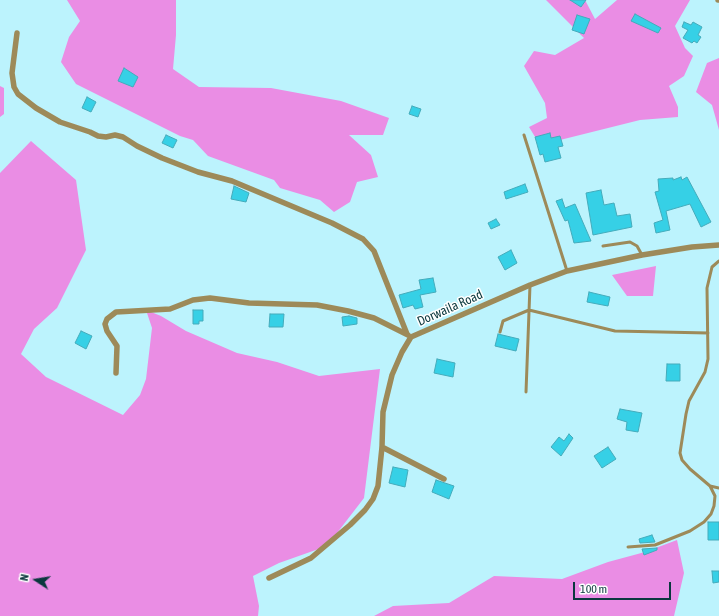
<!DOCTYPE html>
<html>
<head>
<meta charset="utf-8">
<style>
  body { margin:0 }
  #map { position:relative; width:719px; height:616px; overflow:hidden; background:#bcf3fd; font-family:"Asap Condensed",sans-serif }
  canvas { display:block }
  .north { position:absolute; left:16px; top:560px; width:40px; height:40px; -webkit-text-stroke:3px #fff; paint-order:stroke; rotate:282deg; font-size:11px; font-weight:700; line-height:16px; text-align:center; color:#0b383e }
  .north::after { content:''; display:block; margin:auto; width:14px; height:18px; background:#0b383e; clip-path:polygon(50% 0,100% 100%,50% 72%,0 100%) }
  .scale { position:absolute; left:573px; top:582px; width:98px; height:18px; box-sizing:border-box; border:2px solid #0b383e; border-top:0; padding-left:5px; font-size:12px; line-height:14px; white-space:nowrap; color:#0b383e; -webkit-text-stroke:3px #fff; paint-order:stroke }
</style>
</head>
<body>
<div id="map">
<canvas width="719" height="616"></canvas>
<div class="north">N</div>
<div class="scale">100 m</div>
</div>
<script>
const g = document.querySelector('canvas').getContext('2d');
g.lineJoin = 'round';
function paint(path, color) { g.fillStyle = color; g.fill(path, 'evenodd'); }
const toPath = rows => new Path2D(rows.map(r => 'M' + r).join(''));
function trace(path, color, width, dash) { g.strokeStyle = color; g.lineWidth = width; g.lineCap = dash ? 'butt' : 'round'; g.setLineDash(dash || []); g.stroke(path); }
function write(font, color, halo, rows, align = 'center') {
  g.font = font + ' "Asap Condensed",sans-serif'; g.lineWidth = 3; g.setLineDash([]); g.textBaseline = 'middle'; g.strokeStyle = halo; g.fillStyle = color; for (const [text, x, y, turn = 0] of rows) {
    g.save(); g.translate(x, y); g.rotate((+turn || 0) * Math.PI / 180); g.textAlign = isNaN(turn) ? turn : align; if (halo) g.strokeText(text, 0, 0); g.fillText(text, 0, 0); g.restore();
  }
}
paint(toPath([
  [67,0,176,0,176,35,173,69,199,87,271,88,341,101,389,118,383,135,349,135,371,155,378,177,357,182,350,202,334,212,320,200,280,188,274,180,208,156,193,140,180,136,76,84,61,62,69,37,80,21],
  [546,0,585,0,595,19,617,0,690,0,675,26,685,48,693,56,684,76,669,86,678,107,678,117,640,120,540,145,529,127,547,118,545,103,524,66,534,51,555,55,584,38],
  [719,58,719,130,712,105,696,92,707,63],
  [0,86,4,88,4,114,0,117],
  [31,141,76,180,86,250,57,308,34,329,21,354,46,377,123,415,140,395,146,379,152,328,146,310,161,316,186,331,237,353,277,362,319,376,380,369,364,498,327,546,279,563,253,576,259,606,258,616,0,616,0,173],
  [656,266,653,296,627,296,612,275],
  [677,540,684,573,674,616,374,616,393,606,449,603,494,576,562,579,608,562,645,552]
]), '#ea8de4');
const building = toPath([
  [570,0,586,0,581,7,570,0],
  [635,14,661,28,658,33,631,21,635,14],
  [577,15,590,19,584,34,572,30,577,15],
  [684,22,691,25,693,22,702,27,698,35,701,37,697,43,694,41,692,43,683,38,688,30,682,27,684,22],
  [124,68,138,77,133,87,118,81,124,68],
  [87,97,96,102,91,112,82,108,87,97],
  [412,106,421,109,418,117,409,114,412,106],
  [550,133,551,138,560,136,563,146,558,147,561,158,545,162,543,154,540,155,535,137,550,133],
  [166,135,177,140,173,148,162,143,166,135],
  [681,177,682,180,687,177,711,222,701,227,690,204,666,211,670,230,656,233,654,223,663,220,655,192,659,191,658,179,673,178,673,180,681,177],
  [525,184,528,192,506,199,504,192,525,184],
  [234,186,249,193,246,202,231,199,234,186],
  [601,190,604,205,614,203,617,216,630,214,632,227,593,235,586,193,601,190],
  [562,199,565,208,575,204,591,241,574,243,568,220,565,221,556,201,562,199],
  [496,219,500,225,491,229,488,223,496,219],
  [511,250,517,263,505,270,498,257,511,250],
  [433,278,436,292,420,295,423,307,415,309,413,305,403,308,399,295,421,289,419,280,433,278],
  [589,292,610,297,608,306,587,302,589,292],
  [193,310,203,310,203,321,199,321,199,324,193,324,193,310],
  [270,314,284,314,283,327,269,327,270,314],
  [349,316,357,318,357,324,343,326,342,317,349,316],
  [81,331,92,336,86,349,75,343,81,331],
  [498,334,519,339,516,351,495,346,498,334],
  [437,359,455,363,453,377,434,373,437,359],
  [667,364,680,364,680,381,666,381,667,364],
  [620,409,642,413,638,432,626,430,627,422,617,419,620,409],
  [569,434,573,438,561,456,551,447,559,437,564,441,569,434],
  [608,447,616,459,602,468,594,456,608,447],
  [393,467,408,470,405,487,389,483,393,467],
  [436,480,454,486,449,499,432,492,436,480],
  [708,522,719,522,719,540,708,540,708,522],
  [652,535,655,542,640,543,639,539,652,535],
  [657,548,657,550,644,555,642,549,657,548],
  [712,571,719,571,719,582,713,583,712,571]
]);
paint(building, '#36d0e6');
trace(building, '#44abbb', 1);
trace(toPath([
  [524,135,567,271],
  [603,246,630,242,637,246,642,255],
  [500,332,503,321,529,310,615,331,708,333],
  [526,392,530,285],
  [710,486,719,488],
  [628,547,655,545,690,531,704,522,711,514,714,506,715,496,710,486,690,469,682,460,680,453,686,414,689,401,705,372,708,359,707,288,712,267,719,261]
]), '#9d8a59', 3);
trace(toPath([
  [718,0,719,0],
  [17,33,12,73,14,87,18,94,36,108,60,122,90,132,98,136,106,137,115,135,123,137,137,146,162,158,198,172,232,181,332,223,363,239,374,251,407,334],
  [116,373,117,346,107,331,105,324,107,319,116,312,170,309,193,300,210,298,249,303,317,305,348,311,374,318,408,335],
  [382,447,444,479],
  [269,578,311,558,350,525,365,510,373,499,378,486,382,447,383,412,392,375,402,352,411,337,530,285,567,271,642,255,692,247,719,245]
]), '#9d8a59', 5.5);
write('13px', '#0b383e', '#fff', [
  ["Dorwaila Road",450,308,-24]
]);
</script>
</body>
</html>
